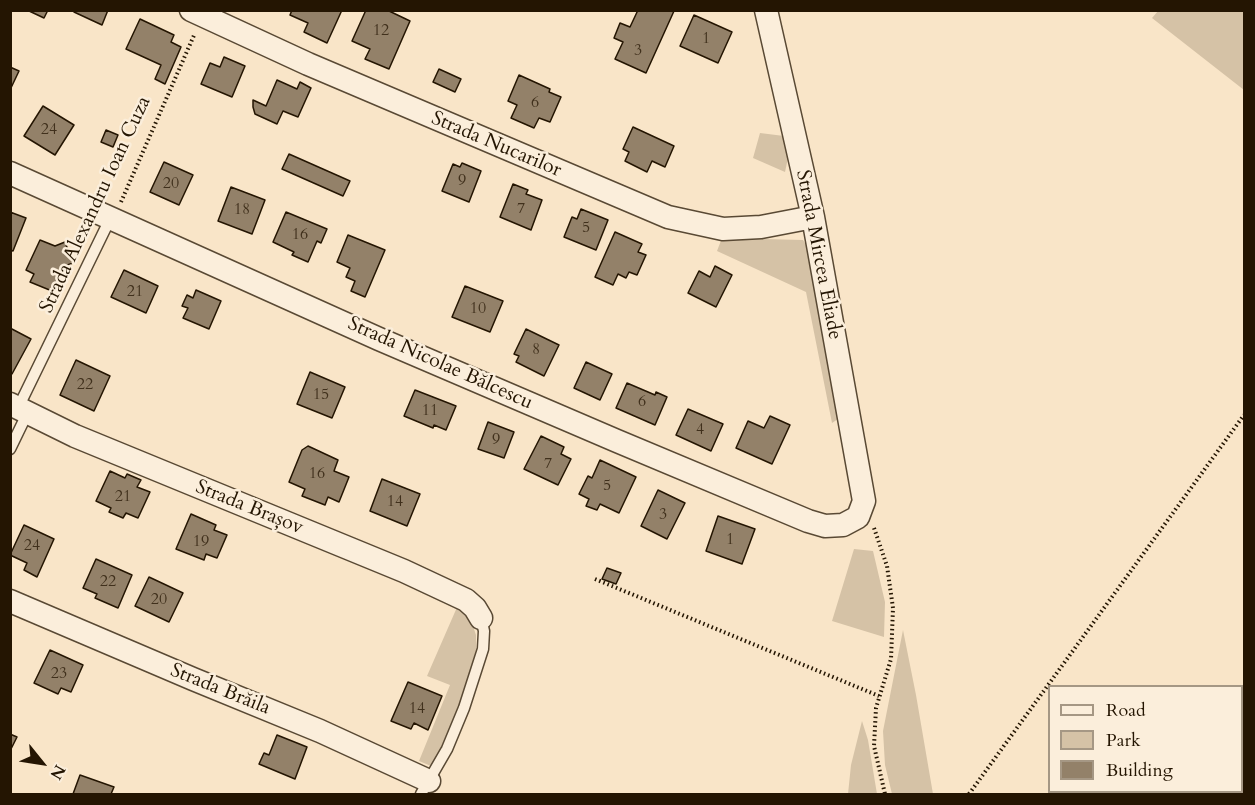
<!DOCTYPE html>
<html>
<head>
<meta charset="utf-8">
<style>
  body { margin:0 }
  #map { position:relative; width:1255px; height:805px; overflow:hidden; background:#f9e5c8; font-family:Cardo,serif }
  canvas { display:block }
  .frame { position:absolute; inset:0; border:12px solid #241502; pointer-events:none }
  .legend { position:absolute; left:1048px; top:685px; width:195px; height:108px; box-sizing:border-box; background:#fbeedb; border:2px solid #a59784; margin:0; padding:8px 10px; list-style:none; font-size:18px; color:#241502 }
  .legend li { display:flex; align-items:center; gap:12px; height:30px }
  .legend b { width:30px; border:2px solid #a59784 }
  .north { position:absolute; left:12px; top:733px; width:60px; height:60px; -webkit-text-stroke:4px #fbeedb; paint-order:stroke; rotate:120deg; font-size:16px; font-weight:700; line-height:24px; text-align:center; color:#241502 }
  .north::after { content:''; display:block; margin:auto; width:21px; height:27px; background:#241502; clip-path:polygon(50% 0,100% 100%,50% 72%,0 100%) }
</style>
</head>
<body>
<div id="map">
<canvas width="1255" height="805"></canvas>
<div class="frame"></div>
<ul class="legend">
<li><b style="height:8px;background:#fbeedb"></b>Road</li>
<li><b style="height:16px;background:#d5c2a6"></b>Park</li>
<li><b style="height:16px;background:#938169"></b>Building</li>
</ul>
<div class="north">N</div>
</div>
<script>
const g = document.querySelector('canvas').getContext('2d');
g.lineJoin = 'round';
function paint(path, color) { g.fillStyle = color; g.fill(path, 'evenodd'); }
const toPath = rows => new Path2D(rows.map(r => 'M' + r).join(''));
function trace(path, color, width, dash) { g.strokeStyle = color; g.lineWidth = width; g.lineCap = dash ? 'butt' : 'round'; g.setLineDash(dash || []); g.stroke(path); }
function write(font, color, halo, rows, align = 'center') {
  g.font = font + ' Cardo,serif'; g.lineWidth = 5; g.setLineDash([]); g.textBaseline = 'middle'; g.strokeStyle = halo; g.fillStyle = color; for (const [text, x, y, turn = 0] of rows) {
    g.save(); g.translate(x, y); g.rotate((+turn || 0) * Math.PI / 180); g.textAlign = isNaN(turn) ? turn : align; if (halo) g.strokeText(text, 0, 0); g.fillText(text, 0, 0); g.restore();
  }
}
paint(toPath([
  [1158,11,1244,11,1244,90,1152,18],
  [760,133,784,136,788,158,785,172,753,158],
  [722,238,803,240,810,251,844,415,832,423,806,292,717,251],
  [854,549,873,551,885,602,884,637,832,621],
  [458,605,471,620,476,635,476,650,463,695,435,762,431,766,419,761,450,685,427,676],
  [903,630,916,695,933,794,892,794,885,765,883,731],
  [862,721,868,740,877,794,848,794,851,765]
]), '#d5c2a6');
const building = toPath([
  [27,10,48,10,44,18,27,10],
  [75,10,108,10,102,25,74,12,75,10],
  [292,10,342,10,327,43,304,32,308,23,290,15,292,10],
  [366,10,387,10,410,21,389,69,365,59,370,49,352,41,366,10],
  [638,10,674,11,646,73,615,59,623,42,614,38,620,23,630,27,638,10],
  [694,15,732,32,718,63,680,46,694,15],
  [140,19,174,35,171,42,181,47,165,84,155,79,161,65,126,49,140,19],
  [224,57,245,66,232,97,201,84,210,63,220,67,224,57],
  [10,67,19,71,10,90,10,67],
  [439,69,461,79,455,92,433,82,439,69],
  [519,75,550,89,549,92,561,97,550,122,539,118,534,128,511,118,517,105,508,101,519,75],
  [277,80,297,89,300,82,311,88,298,117,283,111,277,124,255,114,253,107,253,100,266,106,277,80],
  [43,106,74,125,55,155,24,136,43,106],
  [633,127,674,146,665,167,652,161,647,172,625,161,629,152,623,149,633,127],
  [106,130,118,135,113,147,101,142,106,130],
  [289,154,350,181,343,196,282,169,289,154],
  [164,162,193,175,179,205,150,192,164,162],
  [462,163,481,171,469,202,442,191,453,164,460,167,462,163],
  [513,184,528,190,526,194,542,200,531,230,500,217,513,184],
  [231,187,265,200,252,234,218,221,231,187],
  [581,209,608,220,596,250,564,237,572,217,577,219,581,209],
  [10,212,26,218,13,251,10,250,10,212],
  [286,212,327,229,321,243,317,241,308,262,292,255,294,252,273,242,286,212],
  [615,232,642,244,638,252,646,255,637,275,629,272,626,278,618,274,613,285,595,277,615,232],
  [348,235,385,250,365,297,351,291,355,281,346,277,350,268,337,262,348,235],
  [40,240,55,246,65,242,73,263,62,267,52,291,30,282,34,274,26,270,40,240],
  [715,266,732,275,716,307,688,293,699,271,710,277,715,266],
  [124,270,158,286,146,313,111,297,124,270],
  [465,286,503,301,490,332,452,317,465,286],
  [196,290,221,301,209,329,183,318,188,308,182,306,187,295,193,298,196,290],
  [10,328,31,339,12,374,10,373,10,328],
  [526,329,559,345,544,376,516,362,519,356,514,354,526,329],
  [76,360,110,376,94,411,60,395,76,360],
  [586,362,612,374,600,400,574,388,586,362],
  [310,372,345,387,332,418,297,404,310,372],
  [627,383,655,395,656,392,667,397,655,425,616,408,627,383],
  [415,390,456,406,446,430,434,425,433,428,404,416,415,390],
  [688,409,723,424,711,451,676,435,688,409],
  [770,416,790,425,772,464,736,448,748,421,764,428,770,416],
  [488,422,514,432,504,458,478,449,488,422],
  [541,436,564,447,561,454,571,459,558,485,524,469,541,436],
  [308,446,338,460,334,471,349,477,339,502,328,497,325,505,302,496,305,489,289,482,302,450,308,446],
  [600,460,636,477,619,513,600,504,597,510,586,506,589,499,579,494,588,476,592,478,600,460],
  [110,471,125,478,127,474,141,480,137,487,150,492,138,518,126,513,123,518,109,512,111,508,96,501,110,471],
  [382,479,420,494,407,526,370,511,382,479],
  [658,490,685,503,667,539,641,526,658,490],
  [191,514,216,525,214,530,227,535,217,558,206,554,204,560,176,549,191,514],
  [718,516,755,529,742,564,706,551,718,516],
  [24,525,54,539,37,577,24,570,27,563,10,555,24,525],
  [96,559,132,575,118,608,95,598,97,594,83,588,96,559],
  [607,568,621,573,616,584,602,579,607,568],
  [149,577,183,593,169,622,135,606,149,577],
  [50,650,83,665,71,692,61,688,58,694,34,683,50,650],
  [408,682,442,696,428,730,414,723,411,729,391,721,408,682],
  [10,734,17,737,10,751,10,734],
  [277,735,307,747,295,779,259,764,264,753,269,755,277,735],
  [80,775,114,787,111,794,73,794,80,775]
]);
paint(building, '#938169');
trace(building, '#241502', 1.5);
const lane = toPath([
  [18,408,111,217],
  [10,449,27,414],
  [421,794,447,749,464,708,483,649,484,631,481,618]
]);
const street = toPath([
  [191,10,308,64,668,217,723,229,761,227,813,217],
  [10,173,379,339,617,441,808,521,825,526,843,525,858,517,864,501,813,217,766,10],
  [10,404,75,436,404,571,466,600,475,608,481,618],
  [10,601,193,679,320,731,429,781]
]);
trace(lane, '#594934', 13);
trace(street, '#594934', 25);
trace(toPath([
  [121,202,195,33],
  [874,528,887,566,893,608,891,659,876,708,874,746,885,794],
  [595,579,879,696],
  [969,794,1244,415]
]), '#241502', 4, [1.5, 3]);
trace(lane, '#fbeedb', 10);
trace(street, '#fbeedb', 22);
write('16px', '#40301c', null, [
  ["12",381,31],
  ["1",706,39],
  ["3",638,51],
  ["6",535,103],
  ["24",49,130],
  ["9",462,181],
  ["20",171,184],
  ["7",521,209],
  ["18",242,210],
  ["5",586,228],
  ["16",300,235],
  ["21",135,292],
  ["10",478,309],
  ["8",536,350],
  ["22",85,385],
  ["15",321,395],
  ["6",642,402],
  ["11",430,411],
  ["4",700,430],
  ["9",496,440],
  ["7",548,464],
  ["16",317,474],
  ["5",607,486],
  ["21",123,497],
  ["14",395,502],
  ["3",663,515],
  ["1",730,540],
  ["19",201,542],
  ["24",32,546],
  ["22",108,582],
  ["20",159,600],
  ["23",59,674],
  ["14",417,709]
]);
write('20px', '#241502', '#fbeedb', [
  ["Strada Nucarilor",496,145,23],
  ["Strada Alexandru Ioan Cuza",96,205,-65],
  ["Strada Mircea Eliade",818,255,79],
  ["Strada Nicolae Bălcescu",440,364,24],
  ["Strada Brașov",249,508,22],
  ["Strada Brăila",220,690,22]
]);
</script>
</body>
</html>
